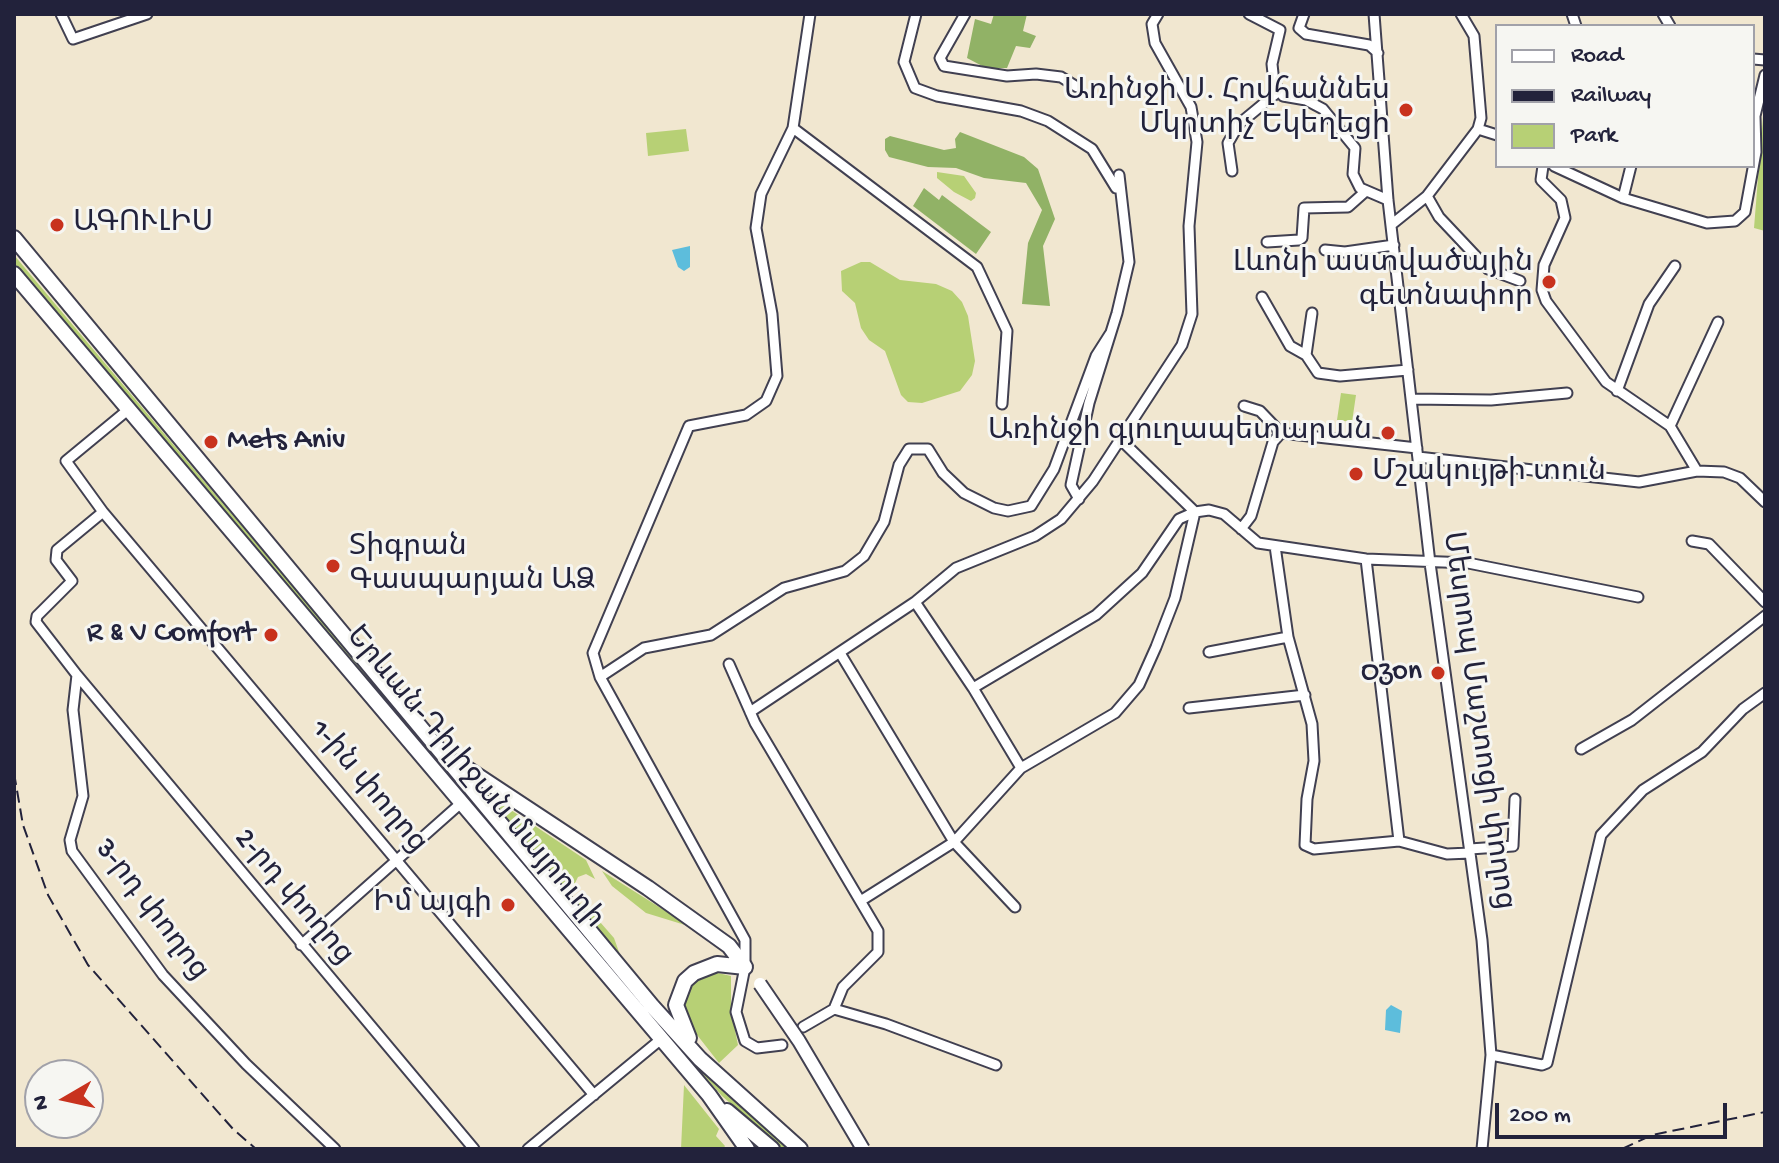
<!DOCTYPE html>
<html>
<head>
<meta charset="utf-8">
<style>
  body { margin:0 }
  #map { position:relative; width:1779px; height:1163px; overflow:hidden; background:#f1e7d0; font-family:"Gochi Hand",sans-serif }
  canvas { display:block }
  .frame { position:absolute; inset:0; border:16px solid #22223b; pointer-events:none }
  .legend { position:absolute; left:1495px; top:24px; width:260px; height:144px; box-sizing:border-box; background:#f6f6f2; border:2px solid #a1a1a9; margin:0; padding:10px 14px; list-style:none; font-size:24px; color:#22223b }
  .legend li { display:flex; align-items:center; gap:16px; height:40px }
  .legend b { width:40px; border:2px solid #a1a1a9 }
  .north { position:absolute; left:24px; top:1059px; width:80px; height:80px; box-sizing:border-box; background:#f6f6f2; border:2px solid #a1a1a9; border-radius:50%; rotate:261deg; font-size:22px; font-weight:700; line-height:32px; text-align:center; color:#22223b }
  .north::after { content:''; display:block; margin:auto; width:28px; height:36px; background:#c8321e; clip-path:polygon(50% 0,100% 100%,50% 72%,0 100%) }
  .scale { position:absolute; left:1495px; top:1103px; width:232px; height:36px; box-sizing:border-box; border:4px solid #22223b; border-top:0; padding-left:10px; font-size:24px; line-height:28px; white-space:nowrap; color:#22223b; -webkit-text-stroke:6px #f6f6f2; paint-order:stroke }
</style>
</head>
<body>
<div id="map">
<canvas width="1779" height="1163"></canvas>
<div class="frame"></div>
<ul class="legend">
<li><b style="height:10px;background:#fff"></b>Road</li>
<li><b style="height:10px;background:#22223b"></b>Railway</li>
<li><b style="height:22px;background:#b7d075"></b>Park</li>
</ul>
<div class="north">N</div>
<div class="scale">200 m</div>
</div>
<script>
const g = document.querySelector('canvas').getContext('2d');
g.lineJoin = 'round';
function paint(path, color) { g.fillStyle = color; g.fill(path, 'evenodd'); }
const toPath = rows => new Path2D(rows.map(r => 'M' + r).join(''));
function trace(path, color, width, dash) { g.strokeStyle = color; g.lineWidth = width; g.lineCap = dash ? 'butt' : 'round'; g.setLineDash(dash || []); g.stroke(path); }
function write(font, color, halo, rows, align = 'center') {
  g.font = font + ' "Gochi Hand","Noto Sans Armenian",sans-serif'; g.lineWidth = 6; g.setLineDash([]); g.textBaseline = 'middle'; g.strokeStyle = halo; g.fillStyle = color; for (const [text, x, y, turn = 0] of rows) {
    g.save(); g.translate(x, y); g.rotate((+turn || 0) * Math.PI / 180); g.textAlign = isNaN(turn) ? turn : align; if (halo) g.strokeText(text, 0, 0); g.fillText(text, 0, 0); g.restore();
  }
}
paint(toPath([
  [1765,91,1765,231,1754,228],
  [686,129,689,151,648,156,646,133],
  [937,172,964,176,976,193,975,198,971,201,954,192,937,178],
  [14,255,488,819,484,823,14,263],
  [861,262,870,262,900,280,936,284,952,291,962,302,968,316,975,361,972,375,960,391,922,403,908,402,901,395,885,351,869,340,861,328,855,303,842,291,841,271],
  [1341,393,1356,395,1352,422,1337,420],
  [478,788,586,860,595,879,586,874,578,877,572,889,554,882],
  [602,871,686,924,685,925,646,913,612,886],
  [565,897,586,906,614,938,624,966],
  [718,973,731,976,731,1011,738,1045,719,1063,687,1022,682,1009,688,987,698,978],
  [656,1021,714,1081,789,1149,782,1149,722,1096],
  [684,1085,719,1129,716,1136,725,1146,723,1149,681,1149]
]), '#b7d075');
paint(toPath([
  [994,14,1027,14,1023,31,1036,36,1030,48,1016,46,1007,68,986,68,967,58,975,19,991,24],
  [960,132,1024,157,1038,169,1055,219,1043,246,1050,306,1022,304,1028,243,1042,210,1026,183,984,178,956,168,928,167,889,157,885,150,885,139,890,136,944,150,956,148,955,139],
  [924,188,939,200,942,195,991,232,976,254,913,206]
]), '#91b266');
paint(toPath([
  [690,246,690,267,684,271,678,267,672,250],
  [1391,1005,1402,1011,1400,1033,1385,1030,1386,1010]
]), '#5dbddc');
const minor = toPath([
  [61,14,73,39,147,14],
  [916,14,904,62,915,88,937,96,1021,111,1048,121,1092,149,1116,188],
  [965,14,940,58,944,66,1007,76,1036,74,1061,77,1077,87],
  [1249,14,1280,30,1272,64,1274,83,1283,96,1306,100,1323,109,1355,148,1353,174,1360,188,1388,200],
  [1304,14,1299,28,1306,34,1369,45,1378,53],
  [1374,14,1388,200,1430,563,1482,940,1491,1055,1482,1149],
  [1572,14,1576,26],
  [1663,14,1670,26],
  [1753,59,1765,60],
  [793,128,810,14],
  [1478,129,1497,135],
  [1543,166,1541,180,1561,200,1565,218,1544,265,1542,290,1546,301,1606,382,1670,426,1697,471],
  [1554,166,1623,198,1707,223,1735,221,1745,212,1756,152,1755,116,1765,75],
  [1232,171,1228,143,1239,124,1279,91],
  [1427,196,1439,217,1488,269,1520,281],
  [1623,198,1631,166],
  [1391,225,1427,196,1478,129,1481,118,1474,36,1461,14],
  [1267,242,1299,240,1302,238,1304,208,1348,207,1366,191],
  [1325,250,1345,252,1394,245],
  [1262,297,1290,346,1306,355,1318,373,1340,376,1408,370],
  [1306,355,1312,313],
  [1617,391,1649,304,1675,266],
  [1411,399,1491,400,1567,393],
  [1244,406,1260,411,1281,433],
  [129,409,66,461,103,512,57,550,56,560,72,581,37,616,36,622,77,675,73,710,83,796,70,840,72,851,163,975,246,1064,335,1149],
  [1670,426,1718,322],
  [1120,439,1195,512],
  [1418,457,1639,482,1697,471,1724,472,1740,478,1765,502],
  [1079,499,1071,485,1089,403,1117,313,1129,262,1119,175],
  [103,512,594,1095],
  [1241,529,1251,516,1273,442,1281,433,1417,448],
  [1692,541,1709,544,1765,602],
  [1275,546,1288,637,1312,724,1314,761,1307,799,1305,845,1314,849,1399,841],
  [1366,559,1399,841,1447,854,1470,853],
  [915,602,973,688,1021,768],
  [1209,652,1288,637],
  [840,653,954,842,1015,907],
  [729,664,755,723,878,931,878,952,843,987,834,1009],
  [77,675,474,1149],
  [600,677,644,648,711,635,784,588,845,571,864,556,884,522,899,465,909,449,928,449,943,473,964,493,994,508,1008,511,1031,506,1054,469,1096,356,1110,334],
  [973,688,1096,615,1142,573,1179,519,1195,512],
  [1189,708,1305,695],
  [750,712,915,602,956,568,1035,536,1061,519,1093,481,1182,345,1192,314,1189,226,1197,142,1191,107,1155,43,1152,24,1158,14],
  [1581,749,1632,720,1765,616],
  [1470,849,1513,846,1515,799],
  [862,900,954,842,1021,768,1115,713,1139,685,1156,647,1175,598,1195,512,1209,510,1224,514,1258,543,1366,559,1468,563,1638,597],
  [301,945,460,804],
  [803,1027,834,1009,886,1024,996,1065],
  [782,1045,757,1048,745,1041,736,1012,745,967,745,940,600,677,593,653,689,426,746,415,766,401,777,376,772,314,756,228,761,194,793,128,977,267,1007,331,1002,404],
  [1491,1055,1542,1065,1547,1063,1601,835,1643,790,1702,752,1743,709,1765,693],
  [528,1149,660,1040]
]);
const highway = toPath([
  [14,238,652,1006,700,1059,800,1149],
  [14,274,709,1095,747,1149],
  [457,762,648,888,729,946,745,967],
  [689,1038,676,1005,685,981,694,973,717,964,745,967],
  [727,1111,772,1149]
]);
trace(minor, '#414051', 13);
trace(highway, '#414051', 18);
trace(minor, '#fff', 9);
trace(highway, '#fff', 14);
trace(toPath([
  [14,773,23,825,48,895,88,965,233,1129,256,1149],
  [1622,1149,1652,1135,1765,1112]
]), '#22223b', 2, [12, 6]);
const majorBridge = toPath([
  [760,984,799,1041,863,1149]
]);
trace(majorBridge, '#414051', 16, []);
trace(majorBridge, '#fff', 12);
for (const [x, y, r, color] of [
  [1406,110,8,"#c8321e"],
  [57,225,8,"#c8321e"],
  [1549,282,8,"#c8321e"],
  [1388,433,8,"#c8321e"],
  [211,442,8,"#c8321e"],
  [1356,474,8,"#c8321e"],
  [333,566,8,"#c8321e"],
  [271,635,8,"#c8321e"],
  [1438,673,8,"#c8321e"],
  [508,905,8,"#c8321e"]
]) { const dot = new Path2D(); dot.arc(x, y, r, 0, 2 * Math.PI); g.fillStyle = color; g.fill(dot); trace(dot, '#f6f6f2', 3); }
write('30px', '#22223b', '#f6f6f2', [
  ["Առինջի Ս. Հովհաննես",1390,93],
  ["Մկրտիչ Եկեղեցի",1390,127],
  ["ԱԳՈՒԼԻՍ",73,225,"left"],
  ["Լևոնի աստվածային",1533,265],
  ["գետնափոր",1533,299],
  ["Առինջի գյուղապետարան",1372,433],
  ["Mets Aniv",227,442,"left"],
  ["Մշակույթի տուն",1372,474,"left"],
  ["Տիգրան",349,549,"left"],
  ["Գասպարյան ԱՁ",349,583,"left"],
  ["R & V Comfort",255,635],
  ["Ozon",1422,673],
  ["Իմ այգի",492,905]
], 'right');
write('30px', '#22223b', '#f6f6f2', [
  ["Մեսրոպ Մաշտոցի փողոց",1476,721,82],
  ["Երևան-Դիլիջան մայրուղի",473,779,50],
  ["1-ին փողոց",367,788,50],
  ["2-րդ փողոց",292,898,50],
  ["3-րդ փողոց",150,911,53]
]);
</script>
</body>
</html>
